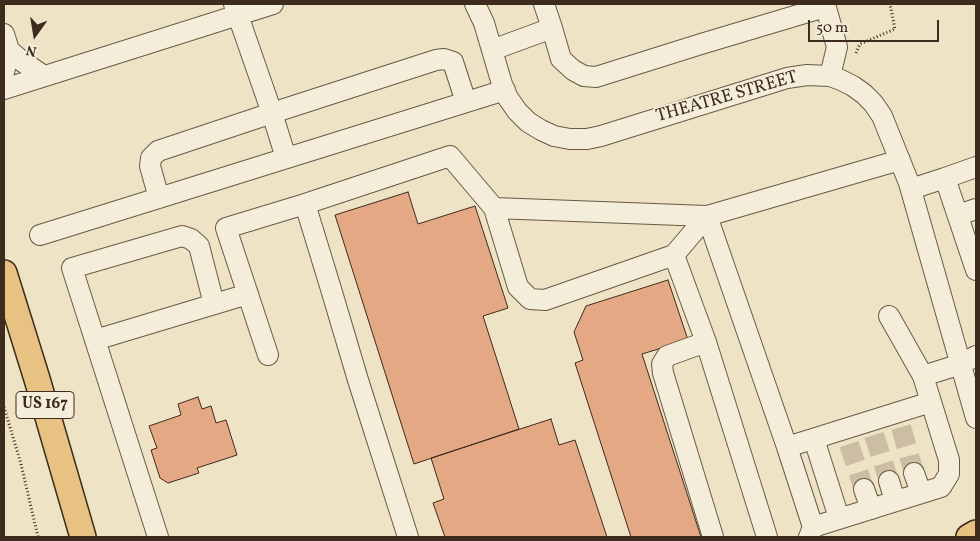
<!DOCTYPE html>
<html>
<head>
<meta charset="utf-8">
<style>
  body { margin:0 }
  #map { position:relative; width:980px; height:541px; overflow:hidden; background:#eee3c4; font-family:Vollkorn,serif }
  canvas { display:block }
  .frame { position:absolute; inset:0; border:5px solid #3d2b1d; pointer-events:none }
  .north { position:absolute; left:10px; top:10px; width:50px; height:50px; -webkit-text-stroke:4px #f4edd9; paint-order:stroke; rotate:193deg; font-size:14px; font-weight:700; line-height:20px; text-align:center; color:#3d2b1d }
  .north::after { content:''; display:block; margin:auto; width:18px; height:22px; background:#3d2b1d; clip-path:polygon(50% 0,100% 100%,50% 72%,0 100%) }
  .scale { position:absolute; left:808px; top:20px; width:131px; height:22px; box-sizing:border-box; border:2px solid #3d2b1d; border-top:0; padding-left:6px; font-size:15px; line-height:18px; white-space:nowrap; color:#3d2b1d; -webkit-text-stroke:4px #f4edd9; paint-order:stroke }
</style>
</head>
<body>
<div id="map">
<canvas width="980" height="541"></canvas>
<div class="frame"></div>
<div class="north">N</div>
<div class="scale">50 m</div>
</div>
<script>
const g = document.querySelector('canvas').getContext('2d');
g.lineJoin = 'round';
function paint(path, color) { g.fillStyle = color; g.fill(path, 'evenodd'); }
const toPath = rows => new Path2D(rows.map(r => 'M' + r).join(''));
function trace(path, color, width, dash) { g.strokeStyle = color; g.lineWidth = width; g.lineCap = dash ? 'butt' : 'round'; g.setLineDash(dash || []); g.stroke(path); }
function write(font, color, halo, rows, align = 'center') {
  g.font = font + ' Vollkorn,serif'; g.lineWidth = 4; g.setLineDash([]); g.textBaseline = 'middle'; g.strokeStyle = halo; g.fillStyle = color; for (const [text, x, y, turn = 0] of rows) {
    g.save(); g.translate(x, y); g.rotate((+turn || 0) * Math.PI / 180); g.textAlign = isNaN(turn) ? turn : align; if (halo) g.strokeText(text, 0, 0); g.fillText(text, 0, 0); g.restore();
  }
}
const building = toPath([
  [408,192,418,224,475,206,508,308,483,316,519,429,414,464,335,215,408,192],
  [668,280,688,340,642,354,701,537,631,537,575,363,583,360,574,332,586,306,668,280],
  [198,397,202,409,211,406,216,423,226,420,237,455,197,468,199,473,168,483,160,478,151,450,157,448,149,426,181,415,178,404,198,397],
  [551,419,559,445,575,440,607,537,445,537,433,503,444,499,431,458,551,419]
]);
paint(building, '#e5a884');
trace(building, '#3d2b1d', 1);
trace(toPath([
  [901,427,914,473],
  [874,435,889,481],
  [849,444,864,489]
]), '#cbbea3', 20, [20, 10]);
const minor = toPath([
  [475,4,484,23,502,84,508,98,517,111,528,122,541,130,554,136,570,139,587,139,601,136,787,78,807,75,830,76,841,80,853,86,864,94,873,103,882,116,909,183,976,418],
  [825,4,837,47,830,76],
  [552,28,561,59,573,70,584,76,596,77,701,44,825,7],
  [4,34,9,50,6,65,4,72],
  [9,50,23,62,44,76],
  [492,50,552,28,544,4],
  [4,89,273,4],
  [286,158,272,113,436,60,444,59,453,62,466,102],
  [976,167,945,178,976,270],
  [911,189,945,178],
  [159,198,150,166,151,158,158,151,272,113,234,4],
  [305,204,450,156,494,208,707,216,900,160],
  [494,208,518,287,530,299,545,300,674,255,707,216],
  [958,215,976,209],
  [707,216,787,447],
  [40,235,505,90],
  [674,255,706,342,767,537],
  [95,340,248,294],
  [706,342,667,356,662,364,663,373,713,537],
  [268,355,226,228,305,204,331,289,358,380,408,537],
  [923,376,961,364,976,356],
  [814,439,839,518],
  [914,473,921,493],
  [889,481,895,501],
  [864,489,871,509],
  [813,527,787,447,931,402],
  [158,537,72,268,182,236,191,239,199,246,214,304],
  [809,537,813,527,941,487,949,474,949,460,923,376,889,316]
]);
const major = toPath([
  [4,273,37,379,83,537],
  [969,537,976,533]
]);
trace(minor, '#695947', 22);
trace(major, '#3d2b1d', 28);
trace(toPath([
  [856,53,860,44,895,29,890,4],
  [4,407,21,464,38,537]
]), '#3d2b1d', 3, [1, 2.5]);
trace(minor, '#f4edd9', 20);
trace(major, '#e7c282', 25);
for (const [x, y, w] of [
  [45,405,58]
]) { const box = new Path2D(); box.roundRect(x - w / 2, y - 13.5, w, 27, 4); g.fillStyle = '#f4edd9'; g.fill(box); trace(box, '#3d2b1d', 1); }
write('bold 16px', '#3d2b1d', null, [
  ["US 167",45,405]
]);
write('18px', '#3d2b1d', '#f4edd9', [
  ["THEATRE STREET",727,98,-16]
]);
</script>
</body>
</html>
